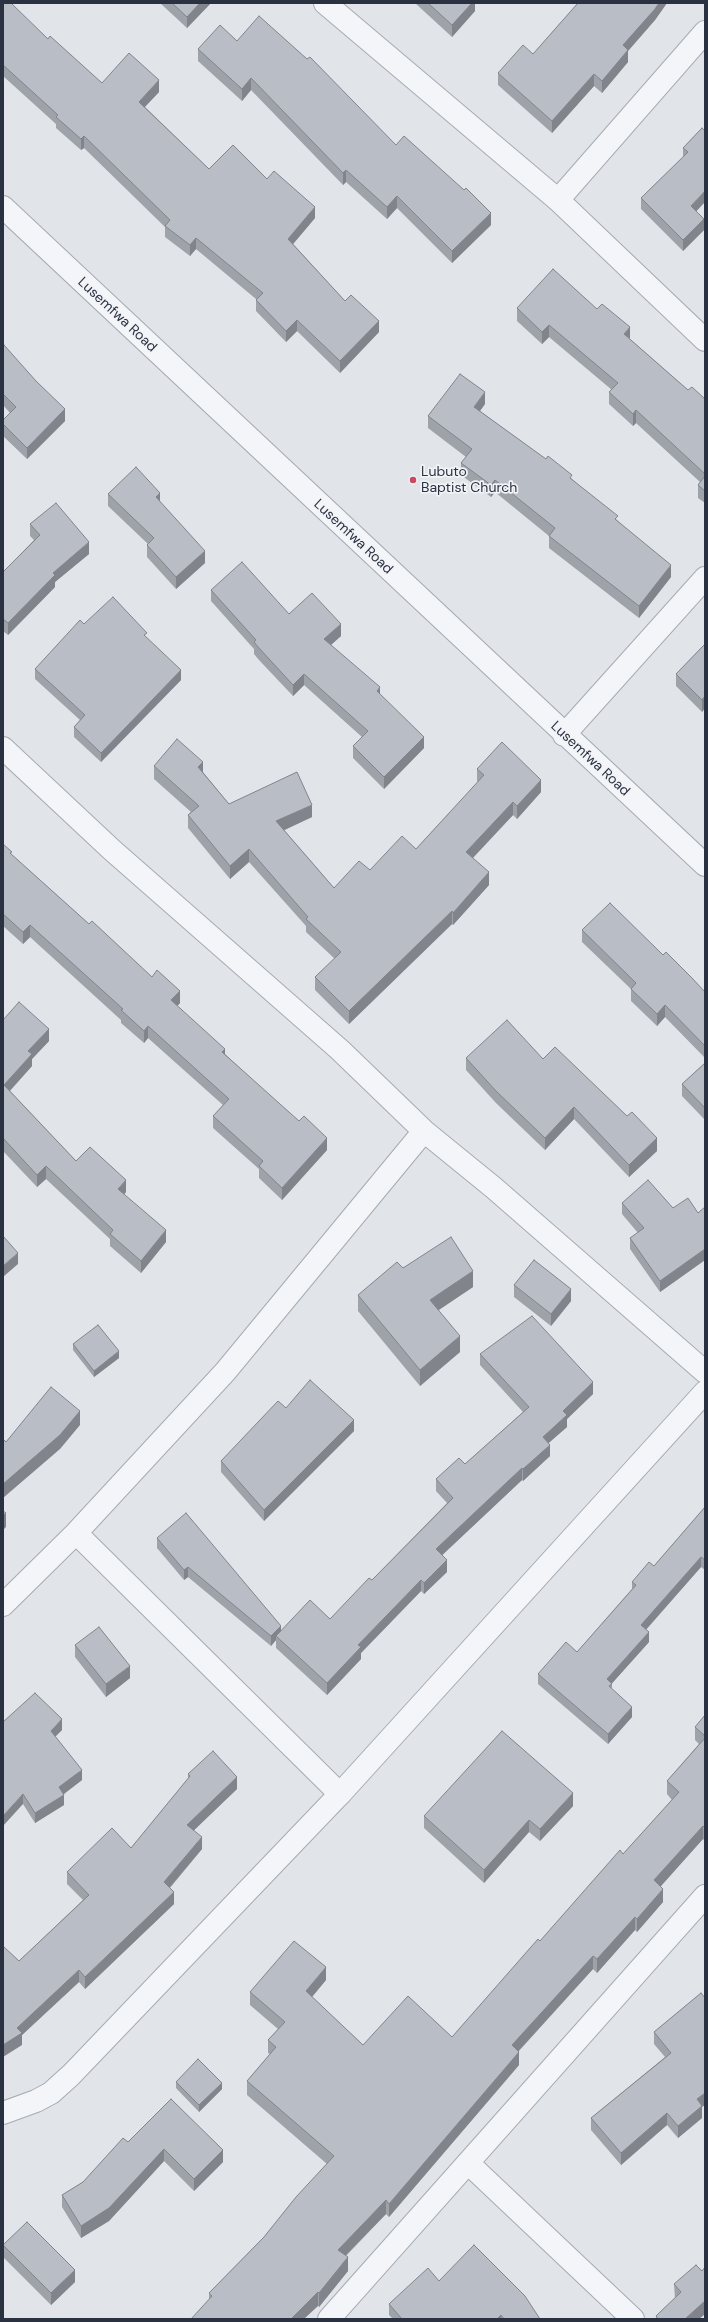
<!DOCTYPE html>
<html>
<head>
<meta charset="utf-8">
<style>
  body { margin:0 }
  #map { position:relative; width:708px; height:2322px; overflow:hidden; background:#e1e4e9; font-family:"DM Sans",sans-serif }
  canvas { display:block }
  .frame { position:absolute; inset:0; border:4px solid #2a3241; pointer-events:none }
</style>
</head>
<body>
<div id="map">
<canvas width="708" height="2322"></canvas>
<div class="frame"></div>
</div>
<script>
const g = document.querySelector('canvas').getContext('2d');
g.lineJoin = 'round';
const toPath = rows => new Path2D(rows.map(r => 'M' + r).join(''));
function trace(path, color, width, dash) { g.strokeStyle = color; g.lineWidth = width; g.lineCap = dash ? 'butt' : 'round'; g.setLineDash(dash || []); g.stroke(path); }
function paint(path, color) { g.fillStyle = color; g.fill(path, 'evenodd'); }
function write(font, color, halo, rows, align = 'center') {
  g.font = font + ' "DM Sans",sans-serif'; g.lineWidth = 3.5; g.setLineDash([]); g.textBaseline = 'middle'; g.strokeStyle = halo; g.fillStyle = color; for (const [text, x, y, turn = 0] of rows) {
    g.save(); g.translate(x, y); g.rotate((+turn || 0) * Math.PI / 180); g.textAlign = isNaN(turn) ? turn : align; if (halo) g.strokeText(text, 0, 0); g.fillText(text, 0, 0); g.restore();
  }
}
const minor = toPath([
  [558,200,705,32],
  [3,748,112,850,340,1050,424,1131,494,1188,705,1372],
  [76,1533,340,1794],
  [3,1605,76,1533,225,1372,424,1131],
  [468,2163,633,2319],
  [329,2319,705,1896]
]);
const tertiary = toPath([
  [325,3,558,200,705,340],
  [3,207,705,865],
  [564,735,705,578],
  [3,2113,36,2101,51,2093,71,2075,340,1794,705,1392]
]);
trace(minor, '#a6abb3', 24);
trace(tertiary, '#a6abb3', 24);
trace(minor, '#f4f5f8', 22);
trace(tertiary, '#f4f5f8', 22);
paint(toPath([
  [3,3,102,83,159,92,145,107,209,169,267,179,315,218,293,244,345,301,379,332,340,373,297,331,286,342,256,311,256,299,196,249,190,256,165,237,165,227,84,148,81,150,56,128,56,124,3,76],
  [160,3,211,3,187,28],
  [415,3,475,3,475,11,452,37],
  [578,3,667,3,655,20,628,51,628,62,602,93,594,86,552,133,498,85,498,73,533,54],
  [237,41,396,145,491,225,452,263,397,208,387,219,346,182,343,185,251,90,242,101,198,61,198,49],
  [702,128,696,211,704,230,683,251,641,209,641,198,683,157,683,148],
  [517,308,630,339,688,390,705,399,705,503,698,498,698,485,700,482,636,423,633,426,609,404,609,392,612,390,549,337,542,344,517,321],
  [3,347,65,421,27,459,3,436,3,420,10,413,3,405],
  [485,404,480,411,572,479,618,521,671,577,639,618,549,548,549,536,495,492,491,497,461,475,461,463,466,457,428,428,428,416],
  [108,494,160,502,205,563,176,589,147,557,147,545,148,544,108,506],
  [30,524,89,554,55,582,55,587,8,635,3,631,3,572,34,540,30,536],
  [211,590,289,614,341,636,331,645,380,694,424,748,384,789,353,758,353,746,362,737,304,685,293,696,259,660,254,654,254,649,211,601],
  [84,624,147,638,181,680,101,762,74,737,74,727,80,720,35,679,35,669],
  [705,644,705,708,702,712,676,686,676,674],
  [154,766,203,772,229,804,312,817,284,830,334,888,370,870,416,849,478,782,477,781,477,769,541,792,517,819,513,815,473,858,489,885,453,925,452,924,349,1024,315,990,315,977,335,959,306,932,306,926,249,862,230,879,188,828,188,815,191,812,154,779],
  [3,844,12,855,89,924,180,1003,177,1006,225,1054,327,1150,282,1200,259,1178,259,1169,213,1128,213,1116,223,1105,148,1038,144,1043,121,1023,121,1020,30,937,23,944,3,926],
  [582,930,663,955,705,992,705,1058,665,1017,657,1026,631,1001,631,989,582,942],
  [3,1020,49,1041,32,1059,32,1066,10,1091,76,1161,126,1192,124,1194,166,1242,141,1273,110,1246,110,1239,46,1179,37,1187,3,1151],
  [466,1058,543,1059,657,1151,629,1177,574,1119,545,1150,496,1103,466,1070],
  [705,1063,705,1120,682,1096,682,1084],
  [622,1203,673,1208,698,1213,705,1207,705,1260,660,1292,630,1249,630,1238,638,1233,622,1214],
  [403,1268,473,1287,438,1310,460,1352,420,1386,358,1311,358,1295],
  [514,1285,571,1301,551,1326,514,1297],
  [73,1344,119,1358,94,1377,73,1350],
  [480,1354,593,1394,567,1419,567,1427,548,1443,550,1456,523,1481,522,1480,442,1555,447,1572,424,1594,421,1591,361,1653,361,1659,327,1695,276,1648,276,1640,271,1646,188,1577,184,1580,157,1548,157,1538,281,1632,330,1619,372,1580,447,1503,436,1491,436,1479,465,1464,523,1412,480,1365],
  [286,1408,354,1431,264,1521,221,1472,221,1461],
  [705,1507,705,1570,701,1567,646,1630,649,1642,612,1683,612,1689,632,1717,608,1744,538,1684,538,1674,577,1652,632,1589,632,1582,654,1566],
  [75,1645,130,1678,106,1697,75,1657],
  [705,1715,705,1841,703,1839,660,1886,663,1902,637,1932,635,1930,597,1973,593,1969,519,2051,519,2065,389,2217,386,2214,346,2256,348,2271,319,2307,318,2306,209,2299,209,2293,264,2237,327,2164,247,2095,247,2081,270,2054,268,2053,268,2040,278,2029,250,2005,250,1992,326,1980,312,1997,363,2045,452,2037,540,1941,623,1854,672,1800,667,1794,667,1781,699,1744,695,1740,695,1727],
  [3,1722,62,1730,55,1736,82,1780,64,1794,64,1805,35,1823,23,1804],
  [188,1774,237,1789,194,1830,202,1849,170,1888,174,1904,85,1989,79,1982,22,2035,22,2045,19,1961,83,1900,67,1884,67,1872,131,1848,188,1779],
  [573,1806,540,1841,529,1832,484,1883,424,1828,424,1816],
  [701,1993,702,2118,678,2138,667,2125,621,2165,591,2130,591,2118,665,2057,654,2044,654,2032],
  [176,2082,222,2089,199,2112,176,2088],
  [128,2142,223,2150,223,2162,194,2191,164,2161,109,2221,81,2238,62,2207,62,2195,83,2182],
  [3,2245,75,2282,51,2305,3,2257],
  [702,2271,705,2314,699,2319,656,2319,656,2316,675,2298,674,2284],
  [439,2281,540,2319,393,2319,389,2315,389,2304]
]), '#9ea3aa');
paint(toPath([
  [200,3,211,3,187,28,187,17],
  [472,3,475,3,475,11,452,37,452,25],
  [659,3,667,3,655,20,628,51,628,62,602,93,602,81,623,45],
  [594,74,594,86,552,133,552,121],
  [251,78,251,90,242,101,242,89],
  [159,80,159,92,139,113,139,102],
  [84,136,84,148,81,150,81,139],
  [346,170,346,182,343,185,343,173],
  [705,191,705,202,691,217,691,206],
  [397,196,397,208,387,219,387,207],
  [315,207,315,218,288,250,288,239],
  [491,213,491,225,452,263,452,251],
  [704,219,704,230,683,251,683,240],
  [196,238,196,249,190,256,190,245],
  [297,320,297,331,286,342,286,331],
  [379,321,379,332,340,373,340,361],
  [549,325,549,337,542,344,542,332],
  [630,327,630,339,624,334],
  [485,392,485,404,474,419,474,407],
  [65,409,65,421,27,459,27,448],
  [636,410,636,423,633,426,633,414],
  [495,480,495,492,491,497,491,485],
  [160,493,160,505,156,497],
  [89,542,89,554,55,582,55,587,8,635,8,623,53,573],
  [205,551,205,563,176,589,176,577],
  [671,565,671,577,639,618,639,606],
  [341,624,341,636,324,651,324,639],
  [181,670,181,680,101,762,101,753],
  [304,674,304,685,293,696,293,685],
  [380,687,380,699,377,691],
  [705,696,705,708,702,712,702,700],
  [424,737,424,748,384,789,384,777],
  [203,762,203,774,198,767],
  [541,780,541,792,517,819,517,806],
  [513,802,513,815,466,865,466,852],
  [312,805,312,817,276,834,276,821],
  [249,849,249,862,230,879,230,866],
  [489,872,489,885,453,925,453,913],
  [452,911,452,924,349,1024,349,1011],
  [30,925,30,937,23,944,23,932],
  [180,991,180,1003,171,1013,171,1000],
  [665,1005,665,1017,657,1026,657,1014],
  [148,1026,148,1038,144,1043,144,1031],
  [49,1029,49,1041,32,1059,32,1066,4,1097,4,1085,28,1051],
  [225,1049,225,1061,222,1052],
  [574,1107,574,1119,545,1150,545,1138],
  [327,1138,327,1150,282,1200,282,1188],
  [657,1138,657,1151,629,1177,629,1165],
  [46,1166,46,1179,37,1187,37,1175],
  [126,1180,126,1192,118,1201,118,1189],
  [166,1230,166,1242,141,1273,141,1261],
  [705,1249,705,1260,660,1292,660,1281],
  [18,1253,18,1264,3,1277,3,1266],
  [473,1271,473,1287,430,1316,430,1300],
  [571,1289,571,1301,551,1326,551,1314],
  [460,1336,460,1352,420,1386,420,1370],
  [119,1351,119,1358,94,1377,94,1371],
  [593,1382,593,1394,567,1419,567,1427,543,1448,543,1437,563,1411],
  [80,1411,80,1425,60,1449,3,1498,3,1484],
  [354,1420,354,1431,264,1521,264,1510],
  [550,1445,550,1456,523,1481,523,1469],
  [522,1468,522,1480,436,1561,436,1549],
  [6,1513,6,1527,3,1530,3,1516],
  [701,1557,701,1567,641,1635,641,1625],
  [447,1560,447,1572,424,1594,424,1583],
  [188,1567,188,1577,184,1580,184,1570],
  [421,1580,421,1591,361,1653,361,1659,327,1695,327,1683,358,1645],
  [281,1626,281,1636,276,1636,276,1640,271,1646,271,1636],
  [649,1632,649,1642,607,1689,607,1679],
  [130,1666,130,1678,106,1697,106,1684],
  [632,1707,632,1717,608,1744,608,1734],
  [62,1719,62,1730,51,1741,51,1731],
  [82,1770,82,1780,61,1796,64,1795,64,1805,35,1823,35,1813,59,1787],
  [237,1777,237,1789,187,1837,187,1825],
  [573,1793,573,1806,540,1841,540,1829],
  [23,1794,23,1804,3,1826,3,1816],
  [529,1820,529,1832,484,1883,484,1870],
  [703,1826,703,1839,654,1894,654,1880],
  [202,1837,202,1849,164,1894,164,1882],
  [663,1889,663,1902,637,1932,637,1919],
  [174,1892,174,1904,85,1989,85,1977],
  [635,1917,635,1930,597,1973,597,1959],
  [593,1956,593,1969,512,2058,512,2045],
  [326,1967,326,1980,306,2004,306,1991],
  [79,1970,79,1982,22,2035,22,2045,3,2057,3,2045,17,2028],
  [519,2052,519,2065,389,2217,389,2204],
  [222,2083,222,2089,199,2112,199,2105],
  [705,2093,705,2105,702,2107,702,2118,678,2138,678,2126,697,2099],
  [667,2113,667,2125,621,2165,621,2153],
  [164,2149,164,2161,109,2221,81,2238,81,2226],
  [223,2150,223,2162,194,2191,194,2179],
  [386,2200,386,2214,338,2263,338,2250],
  [348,2257,348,2271,319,2307,319,2293],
  [75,2270,75,2282,51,2305,51,2293],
  [318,2292,318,2306,304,2319,291,2319],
  [705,2301,705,2314,699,2319,685,2319],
  [501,2315,501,2319,497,2319]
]), '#81848b');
const building = toPath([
  [3,3,11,3,48,39,50,36,102,83,129,53,159,80,139,102,209,169,233,145,267,179,274,171,315,207,288,239,345,301,351,295,379,321,340,361,297,320,286,331,256,300,263,293,196,238,190,245,165,226,170,220,84,136,81,139,56,117,58,115,3,65,3,3],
  [172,3,200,3,187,17,172,3],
  [428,3,472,3,452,25,428,3],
  [578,3,659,3,655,9,623,45,628,50,602,81,594,74,552,121,498,73,523,45,533,54,578,3],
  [259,16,307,59,310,57,396,145,404,136,464,190,466,188,491,213,452,251,397,196,387,207,346,170,343,173,251,78,242,89,198,49,220,25,237,41,259,16],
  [702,128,705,131,705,191,691,206,704,219,683,240,641,198,688,152,683,148,702,128],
  [553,269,597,309,602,304,630,327,624,334,688,390,692,387,705,399,705,474,636,410,633,414,609,392,618,383,549,325,542,332,517,308,553,269],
  [4,345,36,381,65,409,27,448,3,424,3,420,16,407,3,394,3,347,4,345],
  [460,374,485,392,474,407,546,459,548,456,572,475,570,478,618,516,615,519,671,565,639,606,549,536,555,528,495,480,491,485,461,463,472,449,428,416,460,374],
  [136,467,160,493,156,497,205,551,176,577,147,545,154,538,108,494,136,467],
  [705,476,705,491,698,485,705,476],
  [56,503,89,542,53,573,55,575,8,623,3,619,3,572,40,535,30,524,56,503],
  [242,562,289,614,312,593,341,624,324,639,380,687,377,691,424,737,384,777,353,746,368,731,304,674,293,685,259,648,254,642,256,640,211,590,242,562],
  [113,597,147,633,144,635,181,670,101,753,74,727,85,715,35,669,80,620,84,624,113,597],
  [705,644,705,696,702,700,676,674,705,644],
  [177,739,203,762,198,767,229,804,297,772,312,805,276,821,334,888,359,861,370,870,402,836,416,849,484,775,477,769,502,742,541,780,517,806,513,802,466,852,489,872,453,913,452,911,349,1011,315,977,341,952,306,919,308,917,249,849,230,866,188,815,199,806,154,766,177,739],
  [3,844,12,852,10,853,89,924,92,921,152,977,157,970,180,991,171,1000,225,1049,222,1052,299,1121,304,1116,327,1138,282,1188,259,1166,263,1161,213,1116,229,1099,148,1026,144,1031,121,1010,123,1009,30,925,23,932,3,914,3,844],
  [610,903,663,955,666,952,692,978,705,992,705,1046,665,1005,657,1014,631,989,636,983,582,930,610,903],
  [19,1002,49,1029,28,1051,32,1054,4,1085,76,1161,90,1147,126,1180,118,1189,166,1230,141,1261,110,1234,113,1230,46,1166,37,1175,3,1138,3,1020,19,1002],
  [507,1020,543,1059,555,1047,627,1116,632,1112,657,1138,629,1165,574,1107,545,1138,496,1091,466,1058,507,1020],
  [705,1063,705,1108,682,1084,705,1063],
  [648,1180,673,1208,688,1198,698,1213,705,1207,705,1249,660,1281,630,1238,644,1228,622,1203,648,1180],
  [3,1236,18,1253,3,1266,3,1236],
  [451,1237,473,1271,430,1300,460,1336,420,1370,358,1295,397,1262,403,1268,451,1237],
  [534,1260,571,1289,551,1314,514,1285,534,1260],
  [532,1316,593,1382,563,1411,567,1415,543,1437,550,1445,523,1469,522,1468,436,1549,447,1560,424,1583,421,1580,358,1645,361,1647,327,1683,276,1636,310,1600,330,1619,369,1578,372,1580,453,1498,436,1479,459,1458,465,1464,529,1407,480,1354,532,1316],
  [98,1325,119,1351,94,1371,73,1344,98,1325],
  [310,1380,354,1420,264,1510,221,1461,278,1401,286,1408,310,1380],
  [51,1387,80,1411,60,1435,3,1484,3,1439,6,1442,51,1387],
  [705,1507,705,1560,701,1557,641,1625,649,1632,607,1679,612,1684,609,1686,632,1707,608,1734,538,1674,566,1642,577,1652,636,1585,632,1582,649,1562,654,1566,705,1507],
  [3,1511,6,1513,3,1516,3,1511],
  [186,1513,281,1626,271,1636,188,1567,184,1570,157,1538,186,1513],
  [99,1627,130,1666,106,1684,75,1645,99,1627],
  [35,1693,62,1719,51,1731,82,1770,59,1787,64,1795,35,1813,23,1794,3,1816,3,1722,35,1693],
  [705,1715,705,1736,695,1727,705,1715],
  [502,1731,573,1793,540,1829,529,1820,484,1870,424,1816,502,1731],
  [705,1738,705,1828,703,1826,654,1880,663,1889,637,1919,635,1917,597,1959,593,1956,512,2045,519,2052,389,2204,386,2200,338,2250,348,2257,319,2293,318,2292,291,2319,191,2319,212,2296,209,2293,264,2237,296,2197,334,2156,247,2081,276,2047,268,2040,285,2022,250,1992,294,1941,326,1967,306,1991,363,2045,408,1996,452,2037,538,1939,540,1941,620,1850,623,1854,679,1792,667,1781,705,1738],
  [213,1751,237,1777,187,1825,202,1837,164,1882,174,1892,85,1977,79,1970,17,2028,22,2033,3,2045,3,1946,19,1961,89,1895,67,1872,112,1828,131,1848,190,1776,188,1774,213,1751],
  [701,1993,705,1998,705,2093,697,2099,702,2106,678,2126,667,2113,621,2153,591,2118,671,2053,654,2032,701,1993],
  [198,2059,222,2083,199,2105,176,2082,198,2059],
  [171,2099,223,2150,194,2179,164,2149,109,2208,81,2226,62,2195,83,2182,123,2138,128,2142,171,2099],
  [27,2222,75,2270,51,2293,3,2245,27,2222],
  [474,2245,525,2296,540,2319,504,2319,501,2315,497,2319,402,2319,389,2304,428,2268,439,2281,474,2245],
  [696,2265,702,2271,705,2267,705,2301,685,2319,658,2319,656,2316,681,2292,674,2284,696,2265]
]);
paint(building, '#b8bdc6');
trace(building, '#81848b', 1);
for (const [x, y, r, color] of [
  [413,480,4,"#cc485b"]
]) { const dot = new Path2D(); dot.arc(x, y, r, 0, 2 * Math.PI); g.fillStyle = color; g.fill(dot); trace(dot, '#f1f3f7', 1.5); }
write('14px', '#2a3241', '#f1f3f7', [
  ["Lusemfwa Road",117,315,43],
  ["Lusemfwa Road",353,537,43],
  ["Lusemfwa Road",590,759,43]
]);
write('14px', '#2a3241', '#f1f3f7', [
  ["Lubuto",421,472],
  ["Baptist Church",421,488]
], 'left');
</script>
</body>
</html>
